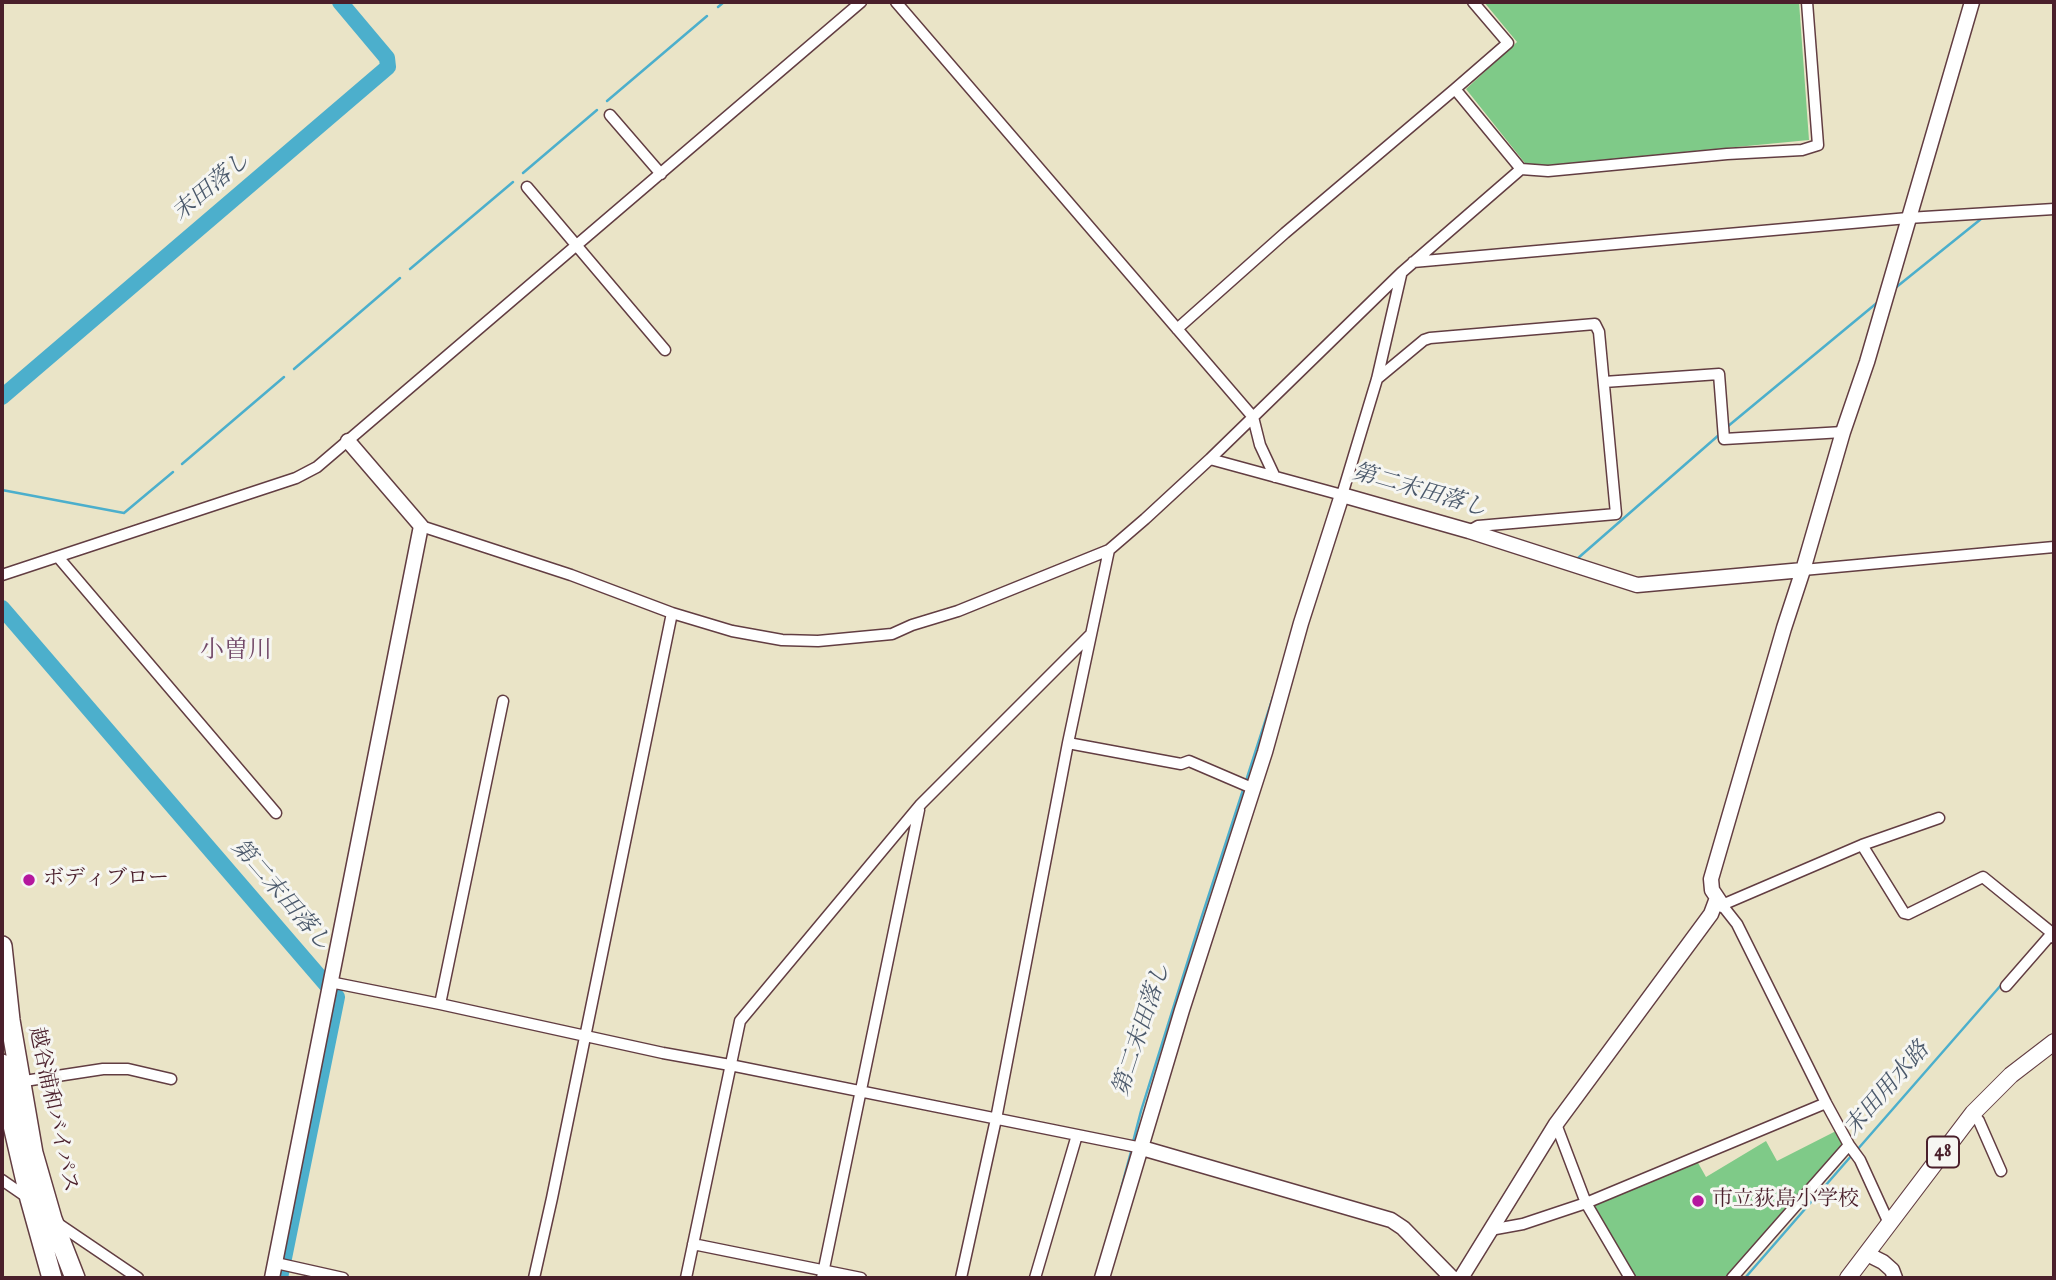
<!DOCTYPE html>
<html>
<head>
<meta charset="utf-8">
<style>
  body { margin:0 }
  #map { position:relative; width:2056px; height:1280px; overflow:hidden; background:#eae4c7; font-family:"IM FELL English",serif }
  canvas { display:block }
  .frame { position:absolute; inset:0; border:4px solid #4a1f2b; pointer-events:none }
</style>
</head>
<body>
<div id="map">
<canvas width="2056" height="1280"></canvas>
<div class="frame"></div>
</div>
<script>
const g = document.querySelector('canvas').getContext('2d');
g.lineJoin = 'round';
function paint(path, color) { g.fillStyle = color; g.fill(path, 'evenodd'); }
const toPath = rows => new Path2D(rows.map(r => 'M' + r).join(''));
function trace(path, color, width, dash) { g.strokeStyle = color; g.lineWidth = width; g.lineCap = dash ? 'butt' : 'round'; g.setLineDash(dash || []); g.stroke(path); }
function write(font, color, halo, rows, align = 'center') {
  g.font = font + ' "IM FELL English","Noto Serif JP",serif'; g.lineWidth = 6; g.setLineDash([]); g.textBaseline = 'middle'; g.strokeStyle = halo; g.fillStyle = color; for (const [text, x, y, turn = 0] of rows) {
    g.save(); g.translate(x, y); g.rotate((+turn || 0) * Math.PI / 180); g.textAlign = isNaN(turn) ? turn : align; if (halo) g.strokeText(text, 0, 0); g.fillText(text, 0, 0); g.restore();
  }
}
paint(toPath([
  [1484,2,1799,2,1809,140,1528,167,1466,89,1517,42],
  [1836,1131,1844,1145,1724,1278,1634,1278,1591,1205,1697,1161,1706,1177,1766,1141,1777,1161]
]), '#7fca88');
trace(toPath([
  [718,7,724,2],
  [607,101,707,16],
  [523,173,597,110],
  [410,269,513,182],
  [1894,289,1981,219],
  [294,369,400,278],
  [1727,427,1878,302],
  [182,464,284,377],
  [2,490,124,513,173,472],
  [1577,559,1720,434],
  [1246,781,1273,697],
  [1133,1142,1141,1111,1200,922,1244,787],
  [1857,1150,2002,984],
  [1121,1189,1132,1148],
  [1745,1278,1852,1155]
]), '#4cafcc', 2.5);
trace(toPath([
  [2,397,388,67,387,58,340,2],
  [2,608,337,997,280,1278]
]), '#4cafcc', 16);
const street = toPath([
  [896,2,1253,417,1260,445,1275,477],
  [1455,89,1521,169,1548,171,1727,154,1802,150,1818,145,1807,2],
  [610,115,661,174],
  [527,187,665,350],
  [1413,262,1908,218,2054,209],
  [1177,329,1285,233,1455,89,1508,43,1473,2],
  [1377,379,1424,340,1430,338,1595,324,1599,332,1616,514,1478,526,1469,531],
  [1604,382,1719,374,1724,439,1843,432],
  [1210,459,1342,495,1377,379,1401,275],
  [421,526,571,575,672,613,732,631,782,640,818,641,892,634,912,625,958,611,1109,550,1145,519,1210,459,1401,273,1521,169],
  [58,557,276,813],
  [1803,570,2054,547],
  [2,575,296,478,317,467,861,2],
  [1068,743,1181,764,1189,761,1252,788],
  [1862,845,1904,913,1908,914,1983,877,2052,933,2054,938],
  [330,982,440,1004,663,1053,730,1065,1142,1148],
  [2006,986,2054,931],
  [440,1004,503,701],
  [18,1082,103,1069,128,1069,171,1079],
  [1973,1113,1979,1121,2001,1171],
  [1556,1124,1586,1203,1630,1278],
  [2,1180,28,1198],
  [54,1221,138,1278],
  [1891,1222,1887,1219,1860,1160,1849,1145,1826,1103,1737,924,1722,905,1862,845,1939,818],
  [1490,1230,1523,1224,1586,1203,1826,1103],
  [693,1244,861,1278],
  [276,1263,343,1278],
  [534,1278,552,1198,672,613],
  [686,1278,740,1021,921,804,1090,635],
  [822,1278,919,810],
  [961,1278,996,1119,1068,743,1109,550],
  [1035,1278,1077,1135],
  [1732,1278,1849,1145]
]);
const secondary = toPath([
  [1722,905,1712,890,1711,879,1784,628,1803,570,1843,432,1867,362,1972,2],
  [1142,1148,1391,1220,1403,1228,1452,1278],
  [1867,1254,1883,1262,1892,1270,1895,1278],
  [272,1278,421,526,348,441],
  [1102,1278,1182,1010,1265,752,1301,623,1342,495,1469,531,1637,585,1803,570],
  [1461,1278,1556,1124,1711,914,1717,898]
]);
const primary = toPath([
  [1848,1278,1973,1113,2011,1075,2054,1042]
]);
const highway = toPath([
  [2,946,10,1020,33,1153,52,1219,75,1278],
  [2,1064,12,1121,30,1199,52,1278]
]);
trace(street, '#623d42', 13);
trace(secondary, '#623d42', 17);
trace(primary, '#623d42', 18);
trace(highway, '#623d42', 22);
trace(street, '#fff', 10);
trace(secondary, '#fff', 14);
trace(primary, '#fff', 16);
trace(highway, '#fff', 19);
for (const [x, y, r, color] of [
  [29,880,7,"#b5179e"],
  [1698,1201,7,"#b5179e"]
]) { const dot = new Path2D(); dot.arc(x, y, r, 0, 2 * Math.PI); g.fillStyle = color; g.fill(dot); trace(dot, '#f6f6f2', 2.5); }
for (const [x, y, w] of [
  [1943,1152,32]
]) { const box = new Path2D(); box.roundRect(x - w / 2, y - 15.5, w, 31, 5); g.fillStyle = '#f6f6f2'; g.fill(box); trace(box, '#4a1f2b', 2); }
write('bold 19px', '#4a1f2b', null, [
  ["48",1943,1152]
]);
write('21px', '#4a1f2b', '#f6f6f2', [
  ["ボディブロー",43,880],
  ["市立荻島小学校",1712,1201]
], 'left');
write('21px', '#4a1f2b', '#f6f6f2', [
  ["越谷浦和バイパス",52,1110,78]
]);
write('italic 23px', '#4b596b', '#f6f6f2', [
  ["末田落し",212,188,-40],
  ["第二末田落し",1419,492,16],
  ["第二末田落し",280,896,49],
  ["第二末田落し",1143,1030,-72],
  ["末田用水路",1888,1090,-49]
]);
write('24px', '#724968', '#f6f6f2', [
  ["小曽川",236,652]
]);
</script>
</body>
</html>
